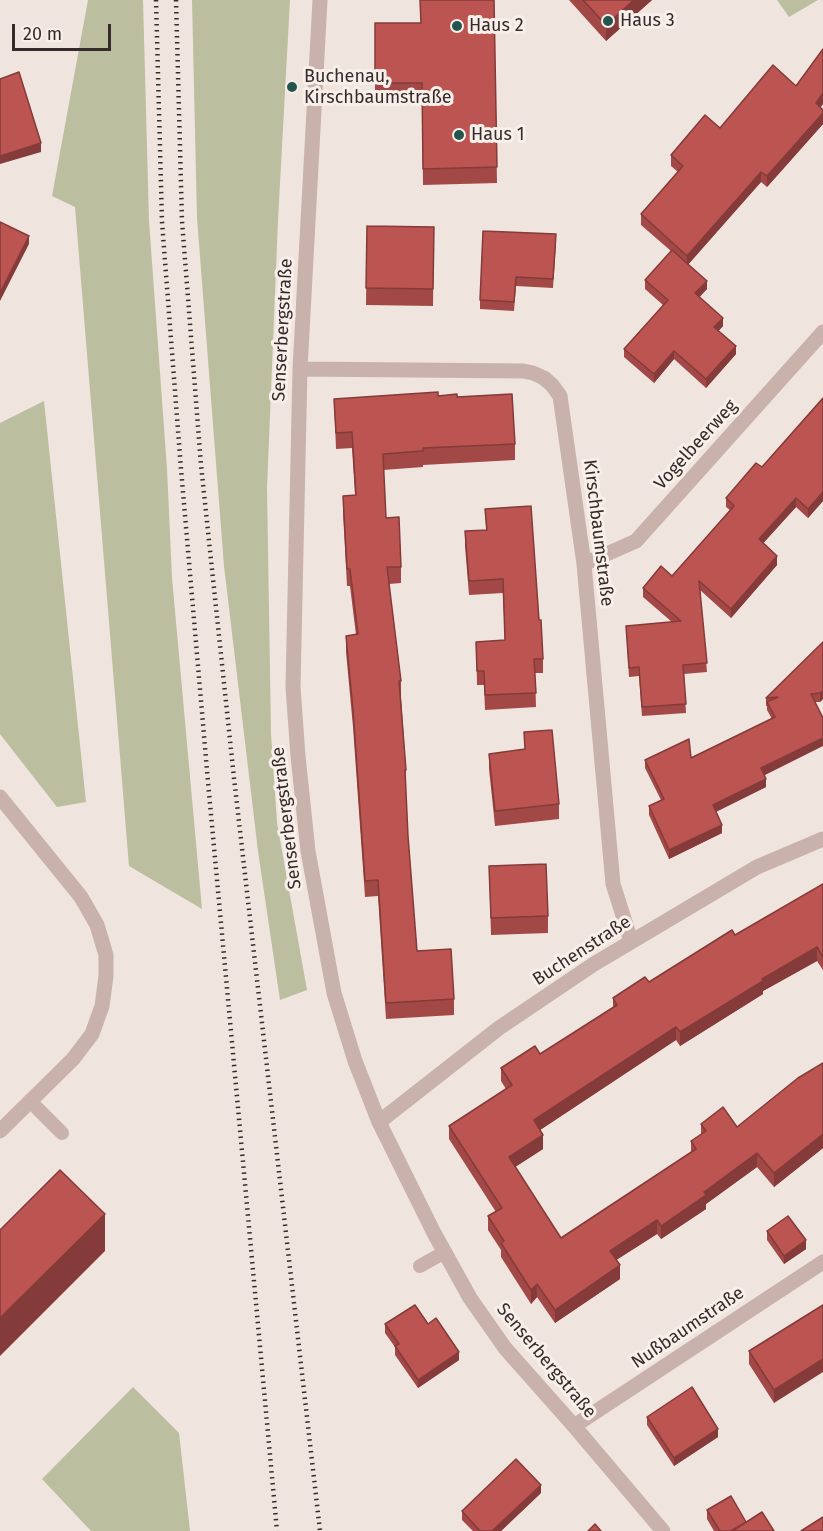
<!DOCTYPE html>
<html>
<head>
<meta charset="utf-8">
<style>
  body { margin:0 }
  #map { position:relative; width:823px; height:1531px; overflow:hidden; background:#f0e4de; font-family:"Fira Sans",sans-serif }
  canvas { display:block }
  .scale { position:absolute; left:12px; top:24px; width:99px; height:27px; box-sizing:border-box; border:3px solid #362b2a; border-top:0; padding-left:8px; font-size:18px; line-height:21px; white-space:nowrap; color:#362b2a; -webkit-text-stroke:4px #f8efea; paint-order:stroke }
</style>
</head>
<body>
<div id="map">
<canvas width="823" height="1531"></canvas>
<div class="scale">20 m</div>
</div>
<script>
const g = document.querySelector('canvas').getContext('2d');
g.lineJoin = 'round';
function paint(path, color) { g.fillStyle = color; g.fill(path, 'evenodd'); }
const toPath = rows => new Path2D(rows.map(r => 'M' + r).join(''));
function trace(path, color, width, dash) { g.strokeStyle = color; g.lineWidth = width; g.lineCap = dash ? 'butt' : 'round'; g.setLineDash(dash || []); g.stroke(path); }
function write(font, color, halo, rows, align = 'center') {
  g.font = font + ' "Fira Sans",sans-serif'; g.lineWidth = 6; g.setLineDash([]); g.textBaseline = 'middle'; g.strokeStyle = halo; g.fillStyle = color; for (const [text, x, y, turn = 0] of rows) {
    g.save(); g.translate(x, y); g.rotate((+turn || 0) * Math.PI / 180); g.textAlign = isNaN(turn) ? turn : align; if (halo) g.strokeText(text, 0, 0); g.fillText(text, 0, 0); g.restore();
  }
}
paint(toPath([
  [88,0,143,0,149,221,167,469,172,578,202,909,129,866,75,207,52,196],
  [192,0,290,0,278,220,267,488,271,734,277,823,307,990,280,1000,258,851,224,566,197,218],
  [777,0,818,0,789,17],
  [44,401,86,802,57,807,0,734,0,423],
  [133,1387,179,1433,190,1531,91,1531,42,1479]
]), '#bbbe9f');
trace(toPath([
  [31,1102,62,1133],
  [420,1266,445,1252]
]), '#c8b2ab', 14);
trace(toPath([
  [320,0,300,369,293,687,298,756,308,851,334,993,355,1061,379,1122,434,1233,470,1298,505,1348,574,1426,663,1531],
  [300,369,523,371,533,373,544,378,552,385,560,396,584,564,613,884,631,941],
  [584,564,636,541,823,332],
  [0,797,81,897,97,925,106,955,106,976,102,1006,92,1034,73,1059,0,1131],
  [379,1122,499,1028,594,964,757,867,823,839],
  [574,1426,823,1262]
]), '#c8b2ab', 15);
trace(toPath([
  [156,0,162,222,181,469,208,782,277,1531],
  [176,0,182,221,201,465,234,778,320,1531]
]), '#362b2a', 4.5, [1.5, 4.5]);
paint(toPath([
  [494,0,497,183,423,185,422,99,375,99,375,23,421,23],
  [569,0,652,0,606,41],
  [823,49,823,104,820,107,823,110,823,124,767,187,761,182,688,264,707,289,699,297,723,326,718,331,736,354,706,388,674,359,654,383,624,357,624,349,663,305,645,289,645,280,671,251,641,225,641,214,678,172,671,166,671,155,796,86],
  [367,226,434,227,433,306,366,305],
  [556,243,553,288,516,286,514,311,480,309,480,300],
  [457,397,515,444,515,460,423,465,423,467,383,470,386,518,401,567,401,583,389,584,401,681,401,697,406,770,405,786,408,836,417,951,454,999,454,1015,386,1019,378,896,365,897,353,727,346,652,346,636,356,635,350,586,347,586,343,512,343,496,355,495,352,448,336,449,334,399],
  [823,398,823,501,808,518,796,507,763,543,777,565,731,618,700,590,707,672,684,674,686,713,642,716,639,676,629,677,626,626,672,622,643,597,643,588,672,576,730,510,726,507,726,498,762,467],
  [485,509,539,620,543,659,543,673,535,673,536,707,485,710,484,685,477,685,476,642,505,640,503,593,469,595,465,546,465,531,486,530],
  [823,642,823,699,820,702,815,702,765,775,766,787,716,812,722,833,669,859,649,815,649,806,661,800,645,768,645,760,691,758,772,719,767,710,767,706,766,706,766,698],
  [524,732,559,804,559,819,495,826,489,769,489,754,525,749],
  [489,866,548,916,548,933,491,935],
  [823,884,823,970,817,961,763,991,763,994,680,1046,676,1040,540,1130,543,1149,515,1167,561,1238,691,1152,691,1141,701,1134,701,1124,737,1127,823,1063,823,1148,774,1187,757,1167,706,1204,706,1209,661,1239,657,1234,616,1260,620,1279,555,1323,537,1297,531,1304,501,1257,501,1250,488,1230,488,1216,496,1212,449,1139,449,1126,506,1089,501,1081,501,1068,540,1054,613,1007,613,998,649,982,735,935],
  [767,1231,806,1249,784,1264,767,1240],
  [823,1305,774,1403,749,1364,749,1351],
  [385,1324,428,1324,459,1360,418,1388,395,1355,395,1347,385,1333],
  [647,1417,718,1437,674,1466,647,1425],
  [541,1493,501,1531,473,1531,462,1520,462,1511],
  [707,1510,746,1522,774,1531,714,1531,707,1519]
]), '#a24846');
paint(toPath([
  [634,0,652,0,606,41,606,25],
  [823,93,823,104,816,114,816,103],
  [823,113,823,124,767,187,767,176],
  [41,143,41,152,0,164,0,156],
  [761,172,761,182,687,266,687,256],
  [29,236,29,244,0,301,0,293],
  [707,281,707,289,695,302,695,293],
  [723,318,723,326,714,336,714,327],
  [736,346,736,354,706,388,706,379],
  [674,351,674,359,654,383,654,374],
  [823,492,823,501,808,518,808,509],
  [796,498,796,507,759,548,759,539],
  [777,556,777,565,731,618,731,609],
  [823,691,823,699,820,702,820,693],
  [823,738,823,746,761,777,761,768],
  [766,779,766,787,713,813,713,805],
  [722,825,722,833,669,859,669,850],
  [817,947,817,961,763,991,763,994,680,1046,680,1032,762,979],
  [676,1027,676,1040,534,1134,534,1120],
  [823,1134,823,1148,774,1187,774,1173],
  [543,1135,543,1149,509,1171,509,1157],
  [757,1153,757,1167,706,1204,706,1209,661,1239,661,1226,704,1192],
  [105,1214,105,1251,0,1356,0,1318],
  [657,1220,657,1234,610,1264,610,1251],
  [806,1240,806,1249,784,1264,784,1256],
  [620,1265,620,1279,555,1323,555,1310],
  [537,1284,537,1297,531,1304,531,1290],
  [459,1352,459,1360,418,1388,418,1380],
  [823,1359,823,1372,774,1403,774,1390],
  [718,1429,718,1437,674,1466,674,1458],
  [541,1485,541,1493,501,1531,492,1531]
]), '#843b39');
const building = toPath([
  [420,0,494,0,497,167,423,169,422,83,375,83,375,23,421,23,420,0],
  [583,0,634,0,606,25,583,0],
  [823,49,823,93,816,103,823,110,823,113,767,176,761,172,687,256,641,214,683,166,671,155,705,115,720,128,773,65,796,86,823,49],
  [19,72,41,143,0,156,0,79,19,72],
  [0,222,29,236,0,293,0,222],
  [367,226,434,227,433,289,366,288,367,226],
  [483,231,556,234,553,279,516,277,514,302,480,300,483,231],
  [672,250,707,281,695,293,723,318,714,327,736,346,706,379,674,351,654,374,624,349,668,300,645,280,672,250],
  [438,392,438,396,457,394,457,397,512,394,515,444,423,448,423,451,383,454,386,518,399,517,401,567,387,567,401,681,399,681,406,770,405,770,408,836,417,951,451,949,454,999,386,1003,378,880,365,881,353,710,346,636,358,634,350,569,347,569,343,496,356,495,352,432,336,433,334,399,438,392],
  [823,398,823,492,808,509,796,498,759,539,777,556,731,609,699,581,707,663,683,665,686,704,642,707,639,667,629,668,626,626,681,621,643,588,661,566,672,576,734,506,726,498,756,463,762,467,823,398],
  [531,506,539,620,541,620,543,659,534,659,536,693,485,695,484,671,477,671,476,642,505,640,503,579,469,581,465,531,487,530,485,509,531,506],
  [823,642,823,691,820,693,811,694,823,718,823,738,761,768,766,779,713,805,722,825,669,850,649,806,664,799,645,760,689,739,691,758,775,717,767,702,778,697,766,698,823,642],
  [552,730,559,804,495,811,489,754,525,749,524,732,552,730],
  [546,864,548,916,491,918,489,866,546,864],
  [823,884,823,957,817,947,762,979,763,981,680,1032,676,1027,534,1120,543,1135,509,1157,561,1238,696,1149,691,1141,706,1131,701,1124,723,1107,737,1127,798,1078,823,1063,823,1134,774,1173,757,1153,704,1192,706,1195,661,1226,657,1220,610,1251,620,1265,555,1310,537,1284,531,1290,501,1243,504,1241,488,1216,502,1208,449,1126,512,1085,501,1068,535,1046,540,1054,617,1005,613,998,645,977,649,982,732,930,735,935,823,884],
  [60,1170,105,1214,0,1318,0,1230,60,1170],
  [788,1216,806,1240,784,1256,767,1231,788,1216],
  [415,1305,428,1324,436,1318,459,1352,418,1380,395,1346,399,1344,385,1324,415,1305],
  [823,1305,823,1359,774,1390,749,1351,823,1305],
  [692,1387,718,1429,674,1458,647,1417,692,1387],
  [516,1459,541,1485,492,1531,480,1531,462,1511,516,1459],
  [731,1496,746,1522,731,1531,720,1531,707,1510,731,1496],
  [762,1512,774,1531,734,1531,734,1530,762,1512],
  [823,1517,823,1531,801,1531,823,1517],
  [595,1524,601,1531,588,1531,595,1524]
]);
paint(building, '#bc5451');
trace(building, '#843b39', 1.5);
for (const [x, y, r, color] of [
  [608,21,6,"#23544d"],
  [457,26,6,"#23544d"],
  [292,87,6,"#23544d"],
  [459,135,6,"#23544d"]
]) { const dot = new Path2D(); dot.arc(x, y, r, 0, 2 * Math.PI); g.fillStyle = color; g.fill(dot); trace(dot, '#f8efea', 2); }
write('18px', '#362b2a', '#f8efea', [
  ["Haus 3",620,21],
  ["Haus 2",469,26],
  ["Buchenau,",304,77],
  ["Kirschbaumstraße",304,98],
  ["Haus 1",471,135]
], 'left');
write('18px', '#362b2a', '#f8efea', [
  ["Senserbergstraße",283,330,-87],
  ["Vogelbeerweg",696,445,-48],
  ["Kirschbaumstraße",598,533,83],
  ["Senserbergstraße",287,818,-97],
  ["Buchenstraße",582,951,-33],
  ["Nußbaumstraße",688,1328,-34],
  ["Senserbergstraße",546,1361,50]
]);
</script>
</body>
</html>
